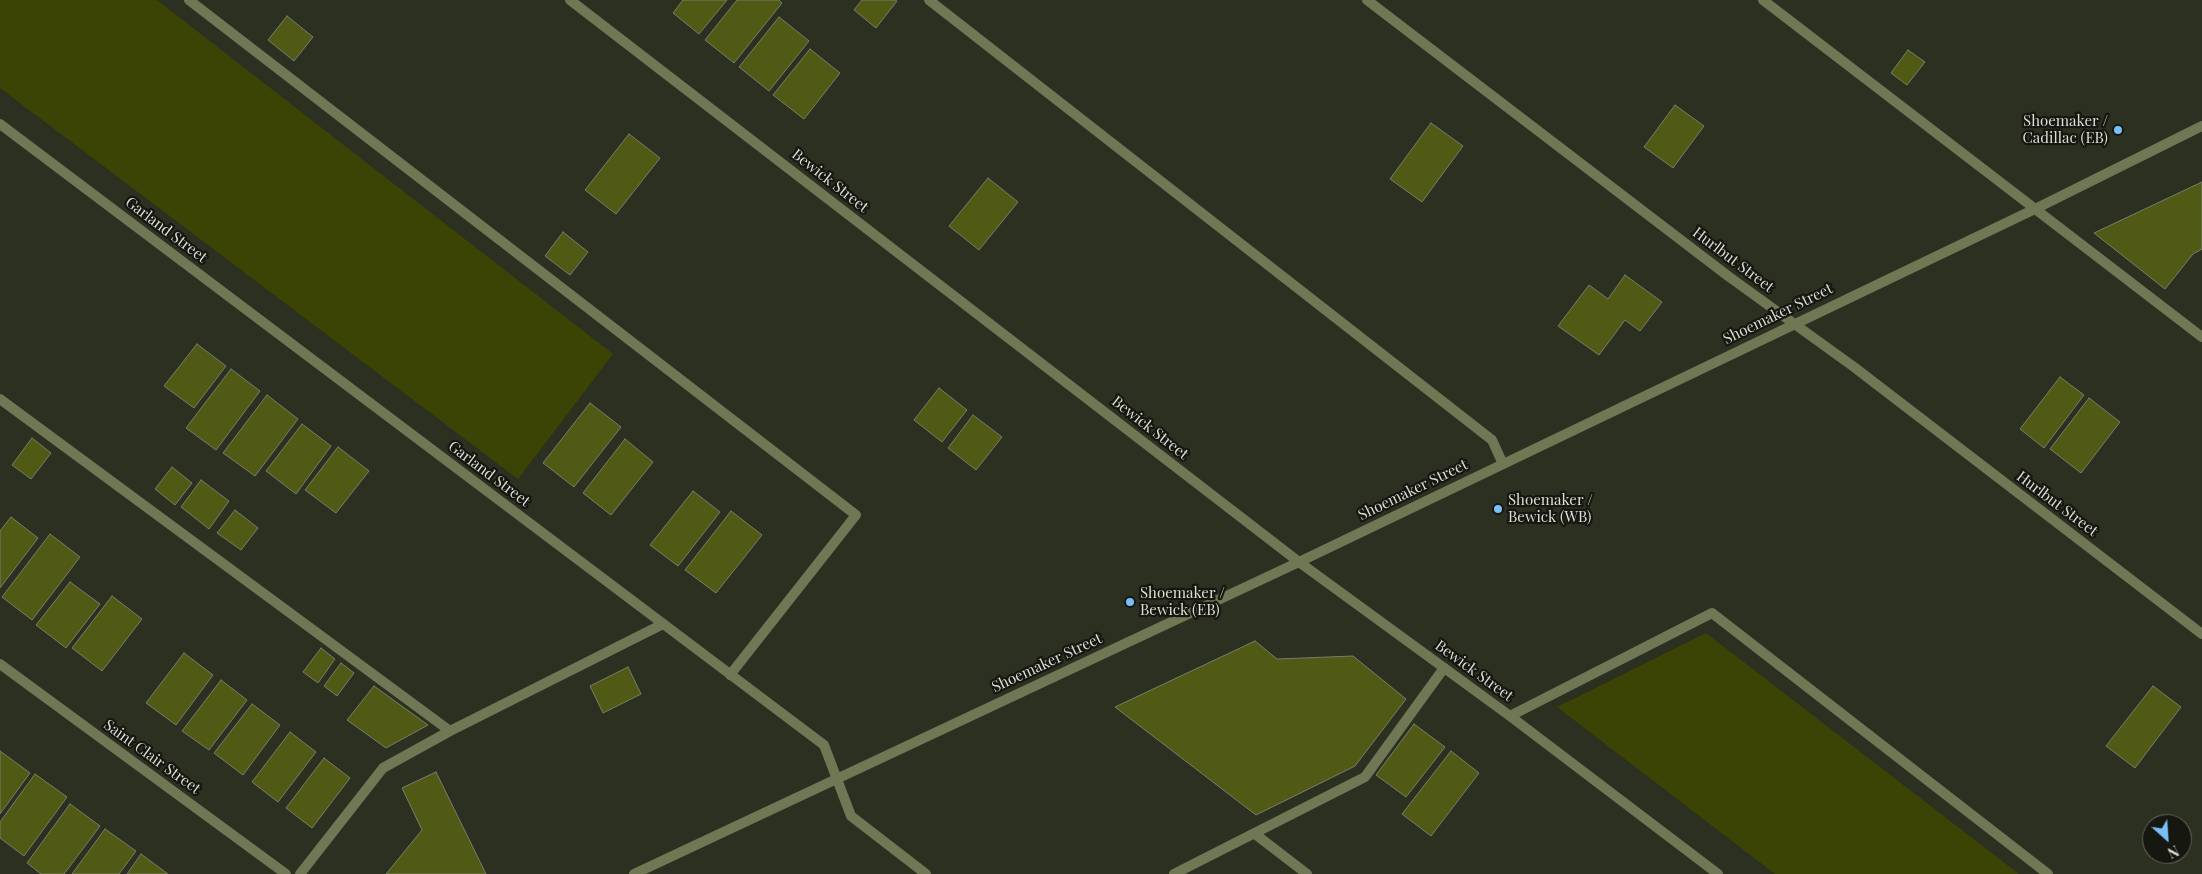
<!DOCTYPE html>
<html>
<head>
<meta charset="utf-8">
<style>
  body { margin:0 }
  #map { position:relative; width:2202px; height:874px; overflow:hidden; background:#2c3021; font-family:"Playfair Display",serif }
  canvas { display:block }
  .north { position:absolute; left:2142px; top:814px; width:50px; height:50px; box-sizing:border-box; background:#151710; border:1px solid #65675f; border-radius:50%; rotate:154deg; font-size:14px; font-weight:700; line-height:20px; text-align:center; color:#dddfd5 }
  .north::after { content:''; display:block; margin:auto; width:18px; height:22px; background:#7abff8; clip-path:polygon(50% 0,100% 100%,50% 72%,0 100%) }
</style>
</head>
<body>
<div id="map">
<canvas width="2202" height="874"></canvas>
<div class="north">N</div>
</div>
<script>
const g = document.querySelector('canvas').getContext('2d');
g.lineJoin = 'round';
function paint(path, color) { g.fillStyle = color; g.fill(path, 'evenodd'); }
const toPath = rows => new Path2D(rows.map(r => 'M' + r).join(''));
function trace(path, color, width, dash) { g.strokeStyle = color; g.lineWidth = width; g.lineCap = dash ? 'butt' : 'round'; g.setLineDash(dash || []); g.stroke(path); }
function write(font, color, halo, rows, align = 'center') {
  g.font = font + ' "Playfair Display",serif'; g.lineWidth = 4.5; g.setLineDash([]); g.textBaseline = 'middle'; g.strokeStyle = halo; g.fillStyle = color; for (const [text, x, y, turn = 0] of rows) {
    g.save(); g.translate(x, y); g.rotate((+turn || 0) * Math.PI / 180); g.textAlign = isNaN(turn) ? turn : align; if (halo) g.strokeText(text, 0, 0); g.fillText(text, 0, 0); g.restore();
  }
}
paint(toPath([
  [0,0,157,0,613,354,518,479,0,88],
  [1706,633,2019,874,1775,874,1557,707]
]), '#3b4305');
const building = toPath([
  [683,0,727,0,699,34,673,13,683,0],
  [737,0,779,0,782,3,734,63,705,40,737,0],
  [862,0,895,0,897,1,876,28,854,10,862,0],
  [287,16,313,37,294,61,268,40,287,16],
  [779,17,809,41,769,91,739,67,779,17],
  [810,49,840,73,804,119,773,95,810,49],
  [1908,50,1925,62,1907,85,1891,73,1908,50],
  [1675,105,1704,126,1673,168,1644,147,1675,105],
  [1431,123,1463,146,1422,202,1390,179,1431,123],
  [629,134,660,158,616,214,585,190,629,134],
  [988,178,1018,202,979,250,949,226,988,178],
  [2202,182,2202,249,2193,254,2165,289,2094,233,2202,182],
  [563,232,588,252,570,275,545,256,563,232],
  [1625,275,1662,302,1640,331,1625,320,1599,355,1558,326,1589,285,1608,299,1625,275],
  [197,344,226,366,194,408,164,386,197,344],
  [231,369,260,391,216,450,186,428,231,369],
  [2060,377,2084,395,2044,448,2020,429,2060,377],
  [939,388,967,410,942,442,914,420,939,388],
  [267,395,298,419,255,476,223,453,267,395],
  [2089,398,2120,422,2081,473,2050,449,2089,398],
  [590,403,621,427,574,487,543,463,590,403],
  [973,415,1002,437,976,470,948,448,973,415],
  [302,424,331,446,296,494,266,471,302,424],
  [32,438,51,453,31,479,12,465,32,438],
  [625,439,653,462,611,515,583,493,625,439],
  [338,447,369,471,336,513,305,490,338,447],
  [172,467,192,483,175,505,155,489,172,467],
  [201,480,229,501,209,529,181,507,201,480],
  [693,491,720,512,678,566,650,545,693,491],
  [235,510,258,528,241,550,217,533,235,510],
  [731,511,762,535,716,593,685,570,731,511],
  [11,517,38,538,0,588,0,531,11,517],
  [50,534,80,557,32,620,2,597,50,534],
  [70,582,100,604,66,648,36,625,70,582],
  [112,596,142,619,102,671,72,648,112,596],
  [1255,641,1277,659,1353,656,1406,699,1355,766,1256,815,1115,707,1255,641],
  [321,648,335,659,318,683,303,672,321,648],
  [184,653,213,675,176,725,146,703,184,653],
  [341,663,354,673,337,696,324,686,341,663],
  [628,667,641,694,603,713,590,686,628,667],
  [221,680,247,700,209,750,182,731,221,680],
  [374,686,428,725,386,748,347,720,374,686],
  [2153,686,2181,707,2135,768,2106,746,2153,686],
  [252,704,280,725,243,775,214,753,252,704],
  [1414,724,1445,747,1406,797,1376,775,1414,724],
  [290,732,316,752,278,802,252,782,290,732],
  [0,751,30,773,0,814,0,751],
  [1451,751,1479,773,1431,836,1402,814,1451,751],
  [324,758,350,778,312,828,286,808,324,758],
  [436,772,486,874,386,874,422,830,402,788,436,772],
  [35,774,67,797,24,856,0,838,0,822,35,774],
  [70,804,100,826,64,874,41,874,27,863,70,804],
  [105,829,136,851,119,874,72,874,105,829],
  [141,854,168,874,127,874,141,854]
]);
paint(building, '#505a15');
trace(building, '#797d6c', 1);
trace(toPath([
  [189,0,856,515,730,675],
  [929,0,1492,440,1503,464],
  [1763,0,2202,337],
  [0,399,450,731],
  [1510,716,1712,613,2048,874],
  [1255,834,1307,874],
  [300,874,383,768,450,731,663,624],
  [1174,874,1365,777,1444,668]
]), '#6f7754', 10);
trace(toPath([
  [570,0,1299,562,1510,716,1718,874],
  [1367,0,1728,276,1854,367,2202,634],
  [0,124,824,745,851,816,926,874],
  [0,664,286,874]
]), '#6f7754', 10);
trace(toPath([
  [634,874,1299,562,2037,208,2202,126]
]), '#6f7754', 10);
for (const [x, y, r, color] of [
  [2118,130,5,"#7abff8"],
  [1498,509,5,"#7abff8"],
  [1130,602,5,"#7abff8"]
]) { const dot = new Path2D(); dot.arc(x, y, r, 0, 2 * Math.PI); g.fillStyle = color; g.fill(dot); trace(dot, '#151710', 2); }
write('15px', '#dddfd5', '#151710', [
  ["Shoemaker /",2108,121,"right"],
  ["Cadillac (EB)",2108,138,"right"],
  ["Shoemaker /",1508,500],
  ["Bewick (WB)",1508,517],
  ["Shoemaker /",1140,593],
  ["Bewick (EB)",1140,610]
], 'left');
write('15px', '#dddfd5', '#151710', [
  ["Bewick Street",830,181,38],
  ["Garland Street",166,230,37],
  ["Hurlbut Street",1733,260,37],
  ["Shoemaker Street",1778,314,-26],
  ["Bewick Street",1150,428,38],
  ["Garland Street",489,474,37],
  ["Shoemaker Street",1413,490,-26],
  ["Hurlbut Street",2057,504,37],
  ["Shoemaker Street",1047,663,-25],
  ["Bewick Street",1474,671,36],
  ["Saint Clair Street",152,757,36]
]);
</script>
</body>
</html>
